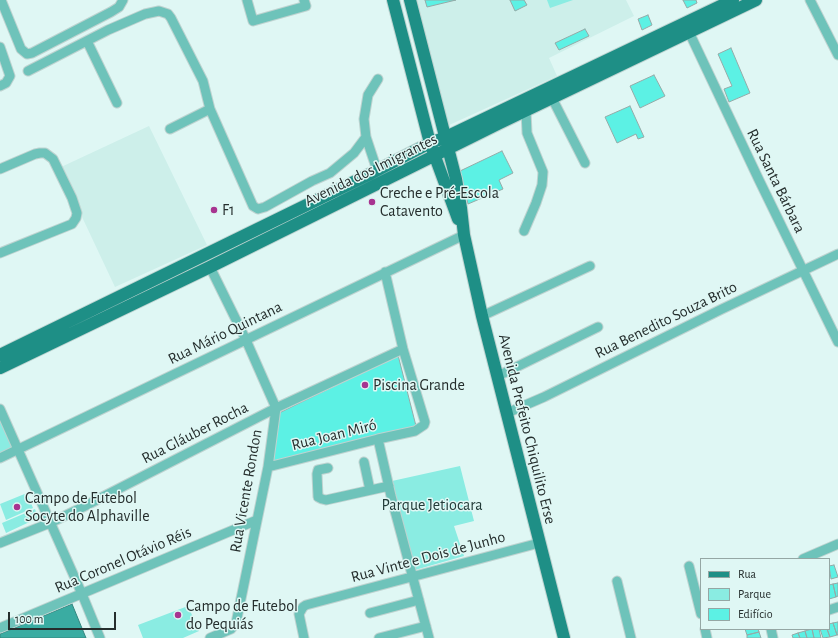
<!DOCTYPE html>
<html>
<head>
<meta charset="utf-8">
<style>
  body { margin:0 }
  #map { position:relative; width:838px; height:638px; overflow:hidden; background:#dff7f4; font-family:"Alegreya Sans",sans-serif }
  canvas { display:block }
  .legend { position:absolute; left:700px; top:558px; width:130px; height:72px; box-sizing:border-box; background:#dff7f4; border:1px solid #95a7a4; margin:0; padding:5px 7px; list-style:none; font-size:12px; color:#252e2d }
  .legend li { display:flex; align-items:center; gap:8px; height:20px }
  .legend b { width:20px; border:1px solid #95a7a4 }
  .scale { position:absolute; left:8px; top:612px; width:108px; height:18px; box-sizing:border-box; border:2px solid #252e2d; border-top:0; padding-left:5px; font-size:12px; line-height:14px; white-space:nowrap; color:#252e2d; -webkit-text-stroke:3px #dff7f4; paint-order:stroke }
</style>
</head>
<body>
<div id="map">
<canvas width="838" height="638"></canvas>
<ul class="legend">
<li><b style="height:5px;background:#1e8f86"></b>Rua</li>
<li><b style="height:11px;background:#8aece2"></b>Parque</li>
<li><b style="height:11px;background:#5cf1e4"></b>Edifício</li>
</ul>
<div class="scale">100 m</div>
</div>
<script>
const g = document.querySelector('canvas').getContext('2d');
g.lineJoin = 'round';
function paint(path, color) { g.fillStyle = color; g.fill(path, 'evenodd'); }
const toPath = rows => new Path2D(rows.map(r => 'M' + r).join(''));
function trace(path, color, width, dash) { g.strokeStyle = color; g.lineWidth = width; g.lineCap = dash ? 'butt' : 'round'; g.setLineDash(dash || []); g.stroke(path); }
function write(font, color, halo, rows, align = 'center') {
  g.font = font + ' "Alegreya Sans",sans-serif'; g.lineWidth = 3; g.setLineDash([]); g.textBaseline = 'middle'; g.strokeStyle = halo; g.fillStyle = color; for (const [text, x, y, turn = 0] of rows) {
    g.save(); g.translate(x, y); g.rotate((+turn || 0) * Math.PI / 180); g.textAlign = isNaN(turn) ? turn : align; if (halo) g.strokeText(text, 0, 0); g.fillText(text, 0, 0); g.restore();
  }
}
paint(toPath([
  [416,0,626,0,634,16,549,58,557,76,447,126],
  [149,126,207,245,115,287,59,168]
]), '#cdefea');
paint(toPath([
  [547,0,573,0,550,8],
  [0,420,14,450,0,457],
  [460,466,474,521,454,526,464,556,415,570,392,481],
  [27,493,33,508,6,520,0,504],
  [35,509,38,518,6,533,2,523],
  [188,606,199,631,183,638,143,638,138,625]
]), '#8aece2');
const water = toPath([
  [72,604,86,638,0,638,0,634,72,604]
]);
paint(water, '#3aaca2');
trace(water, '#34867f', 1);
const building = toPath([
  [425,0,456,0,427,7,425,0],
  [510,0,524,0,527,5,515,11,510,0],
  [683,0,696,0,697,3,687,8,683,0],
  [648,15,652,25,642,30,638,19,648,15],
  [585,29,589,36,559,50,555,43,585,29],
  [731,48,750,93,729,102,724,89,732,86,718,54,731,48],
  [654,75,665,96,640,108,630,86,654,75],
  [630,106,644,137,638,139,636,134,617,143,605,117,630,106],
  [502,151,513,173,499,180,503,189,468,204,460,171,502,151],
  [398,355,416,426,269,464,277,414,398,355],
  [834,565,838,577,831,579,829,566,834,565],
  [838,583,838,596,836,597,833,584,838,583],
  [833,584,836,597,829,599,829,585,833,584],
  [838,622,838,635,837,635,833,623,838,622],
  [833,623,837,635,830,637,827,629,829,629,829,624,833,623],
  [745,629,758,629,759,632,747,635,745,629],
  [812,629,814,638,807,638,805,631,812,629],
  [812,629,819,629,821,638,814,638,812,629],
  [820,629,827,629,830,637,823,638,820,629],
  [805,631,807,638,800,638,798,633,805,631],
  [759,632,761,638,747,638,747,635,759,632],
  [798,633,800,638,793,638,792,635,798,633]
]);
paint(building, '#5cf1e4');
trace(building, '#94aba8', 1);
const minor = toPath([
  [1,0,21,49,27,54,32,53,111,12,119,7,123,0],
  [247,0,253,21,306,6,304,0],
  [810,0,838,55],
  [689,32,759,180,838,342],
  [87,41,117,103],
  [0,47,10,76,6,83,0,86],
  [28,71,108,30,145,14,159,11,168,14,171,18,203,81,210,109,253,206,258,209,265,207,312,181,330,173,354,153,366,137],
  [552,98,585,163],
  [170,129,210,109],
  [0,169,35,154,40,153,45,153,53,159,72,198,77,213,76,218,72,224,0,253],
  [377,170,366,137,364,119,368,95,378,79],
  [524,231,536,203,542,185,543,172,527,133,526,111],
  [210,267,246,340,276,408,268,467,236,623,231,629,210,638],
  [482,316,590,266],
  [498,376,598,327],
  [0,409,82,594,100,638],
  [507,413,544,397,722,309,838,254],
  [378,439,391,496,429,638],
  [0,458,464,235],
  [364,462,370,490],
  [268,467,378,439,415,431,424,425,425,422,403,349,385,272],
  [328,468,318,470,317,474,318,497,322,499,326,500,389,486],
  [0,543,50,523,83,507,276,408,403,349],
  [803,559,838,544],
  [689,566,701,614],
  [617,581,631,638],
  [829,610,838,607],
  [370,613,419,600],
  [0,628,257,520],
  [705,629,707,638],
  [771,629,773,638],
  [304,638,299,614,303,607,306,605,539,543],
  [379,638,426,626]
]);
const major = toPath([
  [393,0,430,143,458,219],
  [410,0,456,179,461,208,464,235,482,316,564,638],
  [0,355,370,174,430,143,444,138,733,0],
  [0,368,210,267,498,124,756,0]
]);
trace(minor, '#bed3d0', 11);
trace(major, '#bed3d0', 14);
trace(minor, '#6ec3ba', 9);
trace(major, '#1e8f86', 12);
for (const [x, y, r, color] of [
  [372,202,4,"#a73490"],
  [214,210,4,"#a73490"],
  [365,385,4,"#a73490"],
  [17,507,4,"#a73490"],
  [178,615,4,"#a73490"]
]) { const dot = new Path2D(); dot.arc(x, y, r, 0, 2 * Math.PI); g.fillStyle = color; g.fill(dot); trace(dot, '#dff7f4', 1.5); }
write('16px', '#252e2d', '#dff7f4', [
  ["Avenida dos Imigrantes",371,170,-26],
  ["Rua Santa Bárbara",776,181,64],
  ["Rua Benedito Souza Brito",666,320,-26],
  ["Rua Mário Quintana",225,333,-26],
  ["Avenida Prefeito Chiquilito Erse",527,429,76],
  ["Rua Gláuber Rocha",195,433,-27],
  ["Rua Joan Miró",334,435,-14],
  ["Rua Vicente Rondon",246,491,-80],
  ["Rua Vinte e Dois de Junho",428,557,-15],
  ["Rua Coronel Otávio Réis",123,560,-23]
]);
write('16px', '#252e2d', '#dff7f4', [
  ["Creche e Pré-Escola",380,193],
  ["Catavento",380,211],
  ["F1",222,210],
  ["Piscina Grande",373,385],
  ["Campo de Futebol",25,498],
  ["Socyte do Alphaville",25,516],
  ["Campo de Futebol",186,606],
  ["do Pequiás",186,624]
], 'left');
write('16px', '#223b38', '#dff7f4', [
  ["Parque Jetiocara",432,505]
]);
</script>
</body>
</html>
